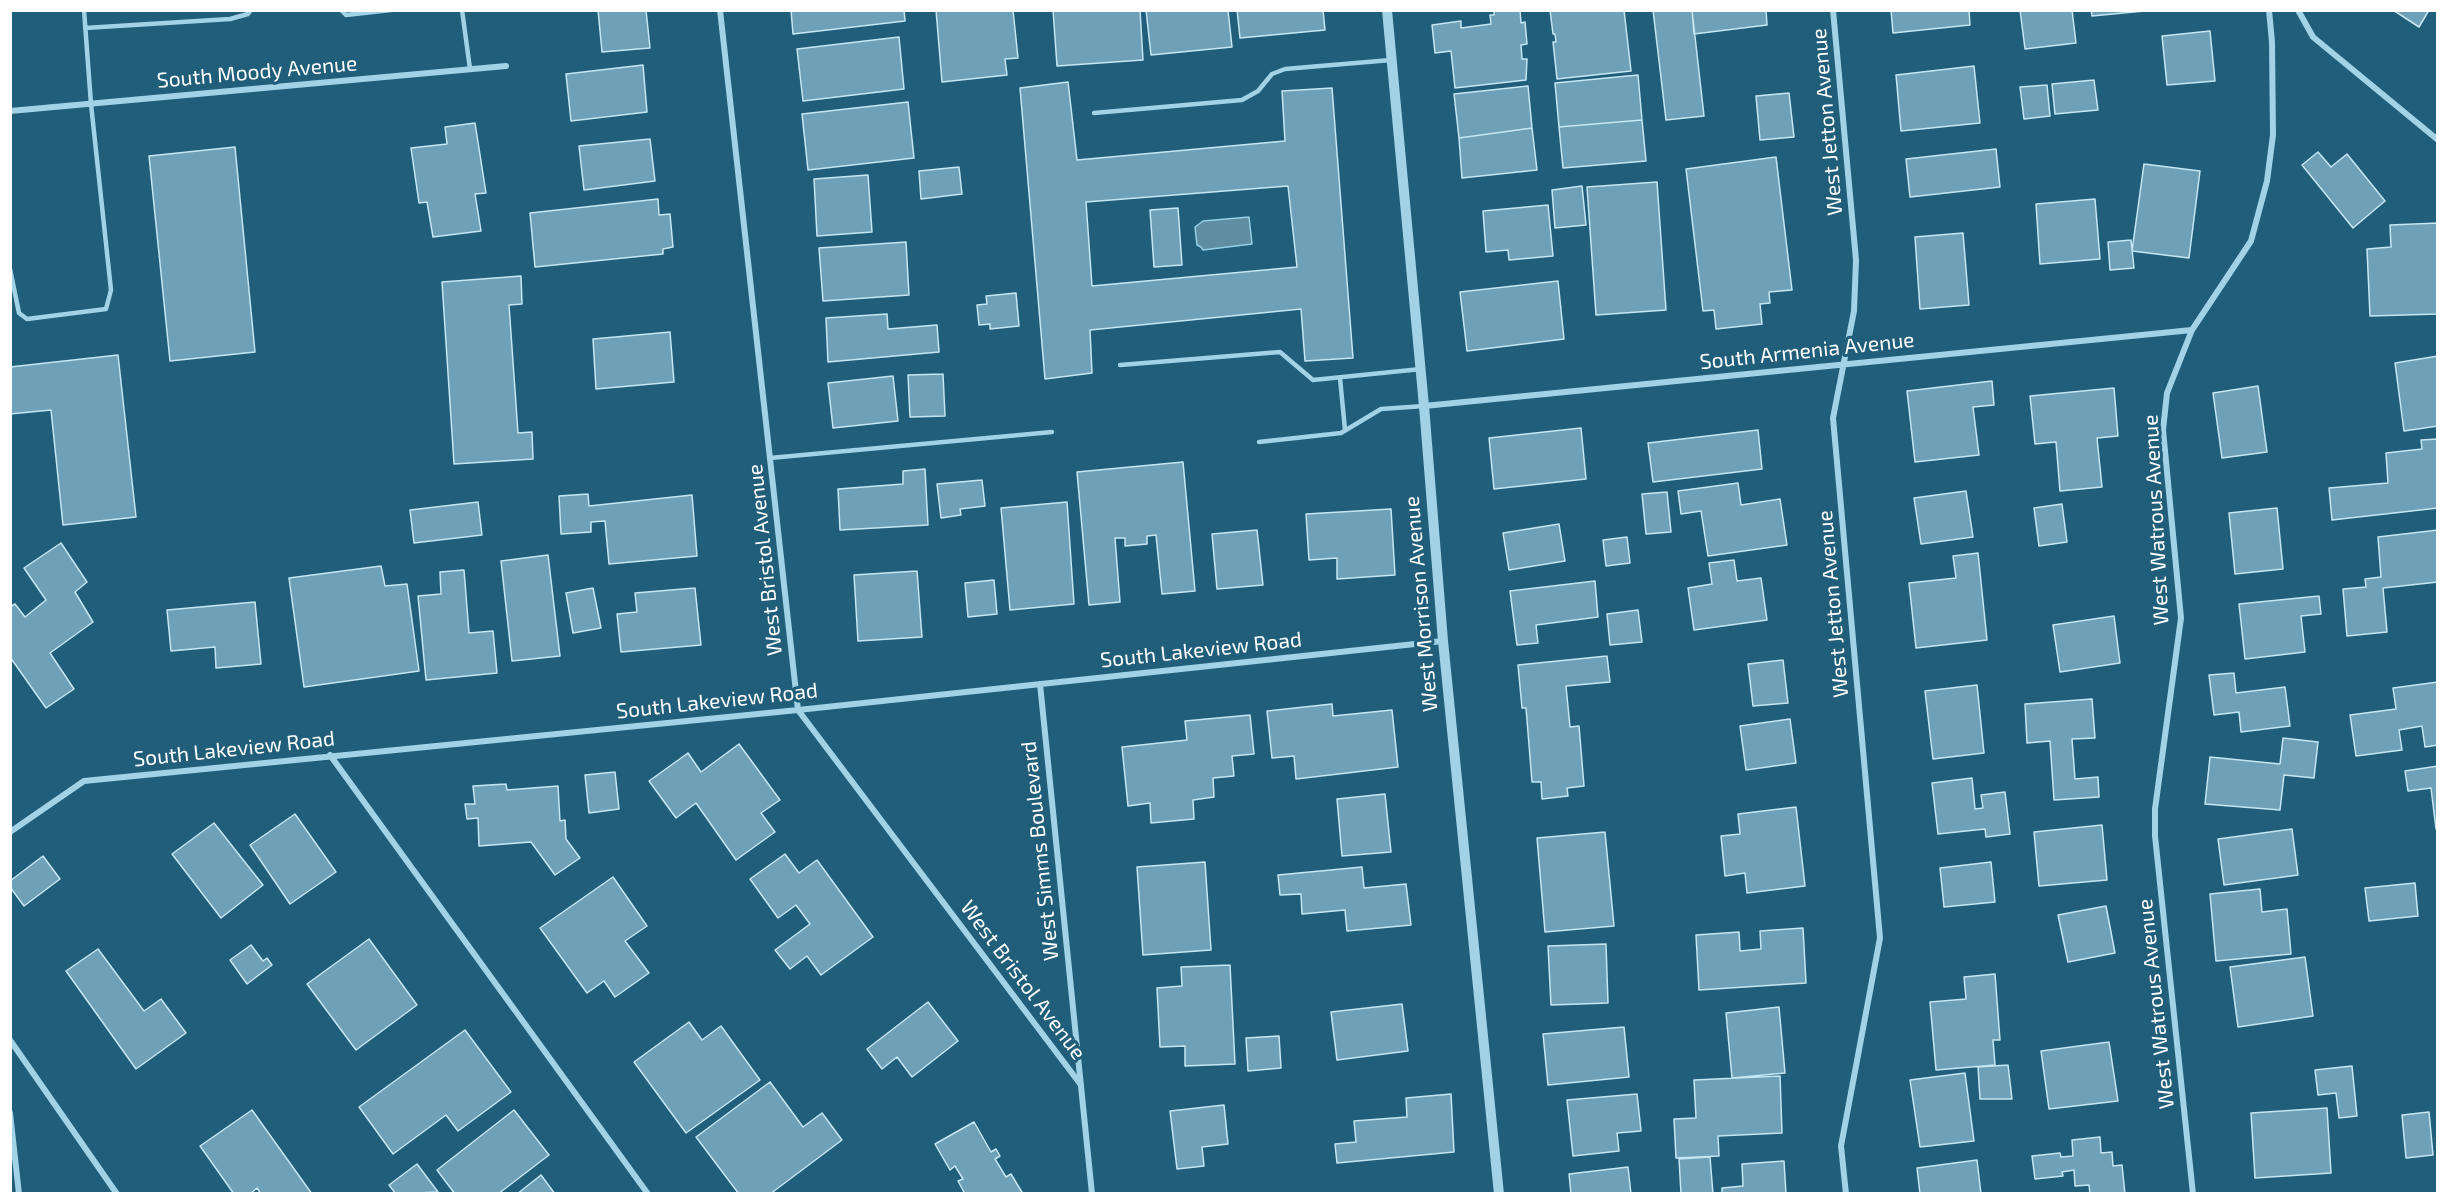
<!DOCTYPE html>
<html>
<head>
<meta charset="utf-8">
<style>
  body { margin:0 }
  #map { position:relative; width:2448px; height:1204px; overflow:hidden; background:#205e7a; font-family:"Exo 2",sans-serif }
  canvas { display:block }
  .frame { position:absolute; inset:0; border:12px solid #fff; pointer-events:none }
</style>
</head>
<body>
<div id="map">
<canvas width="2448" height="1204"></canvas>
<div class="frame"></div>
</div>
<script>
const g = document.querySelector('canvas').getContext('2d');
g.lineJoin = 'round';
function paint(path, color) { g.fillStyle = color; g.fill(path, 'evenodd'); }
const toPath = rows => new Path2D(rows.map(r => 'M' + r).join(''));
function trace(path, color, width, dash) { g.strokeStyle = color; g.lineWidth = width; g.lineCap = dash ? 'butt' : 'round'; g.setLineDash(dash || []); g.stroke(path); }
function write(font, color, halo, rows, align = 'center') {
  g.font = font + ' "Exo 2",sans-serif'; g.lineWidth = 6; g.setLineDash([]); g.textBaseline = 'middle'; g.strokeStyle = halo; g.fillStyle = color; for (const [text, x, y, turn = 0] of rows) {
    g.save(); g.translate(x, y); g.rotate((+turn || 0) * Math.PI / 180); g.textAlign = isNaN(turn) ? turn : align; if (halo) g.strokeText(text, 0, 0); g.fillText(text, 0, 0); g.restore();
  }
}
const water = toPath([
  [1249,217,1252,244,1203,250,1201,247,1197,245,1195,227,1203,221,1249,217]
]);
paint(water, '#5f8da1');
trace(water, '#96d0e7', 1.5);
const building = toPath([
  [598,10,646,10,650,48,602,52,598,10],
  [791,10,904,10,905,21,793,34,791,10],
  [936,10,1013,10,1018,58,1005,59,1007,75,942,82,936,10],
  [1053,10,1140,10,1143,60,1057,66,1053,10],
  [1146,10,1228,10,1232,47,1151,55,1146,10],
  [1237,10,1323,10,1325,30,1240,38,1237,10],
  [1494,10,1520,10,1521,23,1525,22,1527,44,1521,45,1522,59,1527,59,1526,80,1455,88,1451,51,1435,53,1432,25,1461,21,1461,28,1491,24,1490,15,1494,15,1494,10],
  [1550,10,1624,10,1631,71,1557,79,1553,42,1556,42,1555,34,1553,34,1550,10],
  [1653,10,1692,10,1704,116,1666,120,1653,10],
  [1692,10,1766,10,1767,25,1694,34,1692,10],
  [1891,10,1969,10,1970,25,1893,33,1891,10],
  [2020,10,2072,10,2076,43,2025,49,2020,10],
  [2091,10,2155,10,2092,16,2091,10],
  [2393,10,2429,10,2419,27,2393,10],
  [2210,31,2215,81,2167,85,2162,36,2210,31],
  [899,37,904,89,803,101,797,49,899,37],
  [643,65,647,112,571,121,566,74,643,65],
  [1974,66,1980,123,1901,131,1896,75,1974,66],
  [1638,75,1642,120,1559,127,1555,83,1638,75],
  [2094,80,2098,110,2055,114,2052,84,2094,80],
  [1068,82,1077,160,1285,141,1282,91,1332,88,1353,358,1305,361,1301,309,1090,330,1092,373,1045,379,1020,88,1068,82],
  [1288,186,1297,267,1092,286,1086,202,1288,186],
  [2047,85,2050,116,2024,119,2020,87,2047,85],
  [1528,86,1532,128,1459,138,1454,94,1528,86],
  [1789,93,1794,137,1760,140,1756,96,1789,93],
  [908,102,914,158,808,170,802,114,908,102],
  [1642,120,1646,161,1563,168,1559,127,1642,120],
  [475,123,486,193,475,194,481,231,433,237,427,202,419,203,411,148,447,144,445,127,475,123],
  [1532,128,1537,170,1462,178,1459,138,1532,128],
  [650,139,655,181,584,190,579,146,650,139],
  [235,147,255,352,170,361,149,156,235,147],
  [1996,149,2000,187,1910,197,1906,159,1996,149],
  [2318,152,2331,167,2347,154,2385,201,2353,228,2302,165,2318,152],
  [1776,157,1792,290,1769,292,1770,303,1760,304,1762,324,1716,329,1714,310,1703,311,1686,169,1776,157],
  [2144,164,2200,171,2189,258,2132,251,2144,164],
  [959,167,962,194,921,199,919,171,959,167],
  [868,175,872,232,817,236,814,179,868,175],
  [1657,182,1666,310,1596,315,1587,187,1657,182],
  [1582,186,1586,225,1555,228,1552,190,1582,186],
  [658,199,659,215,670,214,673,247,663,249,663,254,535,267,530,213,658,199],
  [2095,199,2100,259,2040,264,2036,204,2095,199],
  [1548,205,1553,256,1509,260,1508,250,1486,252,1483,211,1548,205],
  [1178,208,1182,265,1154,267,1150,210,1178,208],
  [2438,223,2438,314,2370,316,2367,249,2391,247,2390,225,2438,223],
  [1963,233,1969,305,1920,309,1915,237,1963,233],
  [2131,240,2134,268,2110,270,2108,242,2131,240],
  [906,242,909,295,823,301,819,248,906,242],
  [521,276,522,304,509,305,518,433,532,432,533,459,454,464,442,282,521,276],
  [1558,281,1564,339,1467,351,1460,292,1558,281],
  [1016,293,1019,326,990,329,990,324,979,325,977,305,987,304,986,296,1016,293],
  [887,314,888,329,937,325,939,352,828,362,826,318,887,314],
  [670,332,674,382,596,389,593,339,670,332],
  [118,355,136,517,63,525,51,410,10,414,10,367,118,355],
  [2438,356,2438,426,2404,431,2395,363,2438,356],
  [943,374,945,416,910,417,908,375,943,374],
  [893,376,898,421,833,428,828,383,893,376],
  [1992,381,1994,405,1973,407,1979,455,1915,462,1907,391,1992,381],
  [2258,386,2267,452,2222,458,2213,393,2258,386],
  [2114,388,2118,436,2097,438,2102,487,2060,491,2056,442,2035,444,2030,396,2114,388],
  [1581,428,1586,479,1494,489,1489,438,1581,428],
  [1758,430,1762,469,1653,482,1648,443,1758,430],
  [2438,439,2438,508,2332,520,2329,488,2388,483,2386,453,2422,449,2421,440,2438,439],
  [1183,462,1195,591,1162,594,1156,535,1147,536,1147,544,1125,546,1125,538,1115,538,1120,602,1089,605,1077,472,1183,462],
  [925,469,928,525,840,530,838,489,903,484,903,471,925,469],
  [982,480,985,506,960,509,961,515,941,518,937,484,982,480],
  [1738,483,1741,505,1780,499,1787,545,1708,556,1701,511,1681,514,1678,491,1738,483],
  [1966,491,1973,537,1921,544,1914,498,1966,491],
  [1667,492,1671,532,1646,534,1642,494,1667,492],
  [588,494,589,506,692,495,697,556,609,564,605,521,591,522,591,532,561,534,559,496,588,494],
  [478,502,482,535,414,543,410,510,478,502],
  [1067,502,1074,604,1010,610,1001,508,1067,502],
  [2062,504,2067,542,2039,546,2034,508,2062,504],
  [2277,508,2283,569,2235,574,2229,513,2277,508],
  [1391,509,1395,575,1337,579,1337,558,1309,560,1306,514,1391,509],
  [1559,524,1565,561,1509,570,1503,533,1559,524],
  [1257,530,1263,585,1217,589,1212,534,1257,530],
  [2438,530,2438,582,2383,588,2387,632,2347,636,2343,589,2366,587,2365,579,2381,577,2378,537,2438,530],
  [1627,537,1630,563,1606,566,1603,540,1627,537],
  [61,543,87,582,75,592,93,622,50,653,74,689,46,708,10,657,10,607,15,604,25,617,46,600,24,568,61,543],
  [1978,553,1987,640,1916,648,1909,583,1956,578,1953,556,1978,553],
  [548,555,560,656,512,661,501,561,548,555],
  [1734,560,1737,581,1761,578,1767,620,1694,630,1688,588,1712,584,1709,563,1734,560],
  [381,566,385,586,407,584,419,671,304,687,289,578,381,566],
  [464,570,469,633,493,631,497,673,426,680,418,596,441,594,440,572,464,570],
  [917,571,922,637,858,641,854,575,917,571],
  [994,580,997,614,968,617,965,583,994,580],
  [1595,581,1598,617,1536,625,1538,643,1517,645,1510,591,1595,581],
  [593,588,601,628,573,633,566,593,593,588],
  [695,588,701,645,621,652,617,614,637,612,635,593,695,588],
  [2319,596,2321,614,2301,616,2305,652,2245,659,2239,604,2319,596],
  [255,602,261,664,216,668,215,647,171,651,167,610,255,602],
  [1638,610,1642,642,1610,645,1607,614,1638,610],
  [2114,616,2120,663,2060,672,2053,625,2114,616],
  [1607,656,1610,682,1566,686,1570,727,1579,726,1584,786,1567,788,1568,796,1542,799,1541,782,1532,782,1526,708,1522,708,1518,665,1607,656],
  [1783,660,1788,703,1753,706,1748,664,1783,660],
  [2234,673,2236,693,2285,687,2290,726,2241,732,2239,712,2214,715,2209,675,2234,673],
  [2438,682,2438,745,2425,747,2422,726,2399,730,2402,750,2356,756,2350,715,2396,709,2393,688,2438,682],
  [1977,685,1984,753,1933,759,1925,691,1977,685],
  [2092,699,2095,738,2072,739,2075,779,2098,777,2099,797,2054,800,2050,741,2027,743,2025,704,2092,699],
  [1332,704,1333,716,1392,710,1398,767,1296,779,1294,756,1272,758,1267,711,1332,704],
  [1250,715,1254,754,1232,756,1234,776,1213,778,1214,797,1193,800,1194,819,1151,823,1150,803,1128,806,1122,747,1187,740,1185,721,1250,715],
  [1790,719,1796,763,1746,770,1740,726,1790,719],
  [2283,738,2318,742,2314,778,2284,775,2280,810,2205,804,2210,757,2280,764,2283,738],
  [739,744,780,800,761,813,775,832,736,860,696,803,676,818,649,781,688,753,701,772,739,744],
  [2438,766,2438,829,2436,829,2431,788,2408,791,2405,771,2438,766],
  [615,772,619,809,589,813,585,775,615,772],
  [1972,778,1975,809,1983,808,1981,795,2005,792,2010,834,1986,837,1985,829,1938,834,1932,783,1972,778],
  [506,784,507,790,558,786,560,821,565,820,566,839,580,858,555,875,531,842,479,846,478,818,467,819,465,804,475,804,473,786,506,784],
  [1385,794,1391,852,1342,856,1337,799,1385,794],
  [1796,807,1805,886,1747,893,1745,873,1725,876,1721,836,1740,834,1738,814,1796,807],
  [295,814,336,872,290,904,250,845,295,814],
  [214,823,263,885,221,918,172,854,214,823],
  [2102,825,2107,880,2039,886,2034,832,2102,825],
  [2292,829,2298,875,2224,885,2218,839,2292,829],
  [1605,832,1614,926,1545,932,1537,838,1605,832],
  [785,854,799,873,817,860,873,937,821,975,807,956,790,969,775,950,810,924,796,905,778,918,750,879,785,854],
  [43,856,60,879,24,906,10,887,10,881,43,856],
  [1205,862,1211,950,1143,955,1137,867,1205,862],
  [1991,862,1995,902,1944,907,1940,868,1991,862],
  [1362,867,1364,888,1406,884,1411,925,1347,931,1345,910,1302,914,1301,894,1280,895,1278,875,1362,867],
  [613,877,647,926,625,941,649,973,615,997,604,981,587,993,540,928,613,877],
  [2415,883,2418,916,2369,921,2365,888,2415,883],
  [2260,889,2262,912,2287,909,2291,954,2216,961,2210,894,2260,889],
  [2106,906,2115,953,2068,962,2058,915,2106,906],
  [1803,928,1806,983,1699,990,1696,935,1739,932,1740,951,1761,949,1760,931,1803,928],
  [369,939,417,1005,356,1050,307,984,369,939],
  [1606,944,1608,1003,1551,1005,1548,946,1606,944],
  [251,945,263,961,267,958,272,965,247,984,230,960,251,945],
  [98,949,144,1011,161,999,186,1033,136,1069,66,971,98,949],
  [2305,957,2313,1016,2238,1027,2230,967,2305,957],
  [1230,965,1235,1064,1185,1066,1185,1046,1160,1047,1157,988,1182,986,1181,967,1230,965],
  [1995,974,2000,1040,1993,1040,1995,1065,1936,1070,1930,1002,1966,999,1964,977,1995,974],
  [928,1002,958,1041,912,1077,897,1057,882,1069,867,1049,928,1002],
  [1402,1004,1408,1051,1337,1060,1331,1012,1402,1004],
  [1779,1007,1785,1073,1732,1078,1726,1013,1779,1007],
  [689,1022,702,1040,721,1026,760,1080,686,1133,634,1062,689,1022],
  [1624,1027,1629,1077,1548,1085,1543,1034,1624,1027],
  [465,1030,511,1092,458,1131,446,1115,393,1154,359,1107,465,1030],
  [1279,1036,1281,1068,1248,1071,1246,1038,1279,1036],
  [2109,1042,2118,1101,2049,1109,2041,1051,2109,1042],
  [2008,1065,2012,1099,1980,1099,1978,1067,2008,1065],
  [2352,1066,2357,1116,2339,1118,2336,1093,2318,1095,2315,1070,2352,1066],
  [1965,1073,1974,1141,1920,1147,1910,1080,1965,1073],
  [1780,1076,1782,1133,1718,1136,1719,1156,1676,1158,1674,1119,1696,1118,1694,1080,1780,1076],
  [770,1082,803,1127,822,1113,842,1140,770,1194,739,1194,696,1137,770,1082],
  [1451,1094,1454,1152,1337,1163,1335,1144,1356,1142,1354,1121,1407,1117,1406,1098,1451,1094],
  [1637,1094,1641,1131,1617,1133,1619,1151,1573,1156,1567,1100,1637,1094],
  [1224,1105,1228,1144,1202,1147,1204,1166,1177,1169,1170,1111,1224,1105],
  [2327,1108,2331,1173,2255,1178,2251,1113,2327,1108],
  [252,1110,312,1194,261,1194,257,1188,250,1194,234,1194,200,1146,252,1110],
  [514,1110,549,1155,498,1194,455,1194,437,1170,514,1110],
  [2429,1112,2433,1155,2406,1158,2402,1115,2429,1112],
  [974,1122,991,1152,996,1149,1000,1156,995,1159,1006,1177,1011,1174,1023,1194,965,1194,958,1181,963,1179,955,1166,950,1170,935,1144,974,1122],
  [2100,1137,2101,1153,2112,1152,2113,1166,2122,1165,2125,1194,2090,1194,2089,1185,2075,1186,2074,1170,2062,1172,2063,1176,2035,1179,2032,1156,2060,1153,2061,1157,2073,1156,2072,1140,2100,1137],
  [1710,1157,1713,1194,1681,1194,1679,1159,1710,1157],
  [1977,1160,1981,1194,1920,1194,1917,1168,1977,1160],
  [1784,1161,1786,1194,1722,1194,1722,1188,1743,1186,1742,1164,1784,1161],
  [417,1164,438,1192,396,1194,389,1185,417,1164],
  [1628,1167,1631,1194,1571,1194,1569,1174,1628,1167],
  [541,1175,555,1194,517,1194,541,1175]
]);
paint(building, '#6ea0b7');
trace(building, '#c5e7f4', 1.5);
trace(toPath([
  [341,10,346,15,391,10],
  [462,10,470,69],
  [85,28,230,19,248,14,251,10],
  [1094,113,1242,100,1258,91,1272,74,1285,69,1391,60],
  [10,269,19,313,27,319,106,309,111,290,91,104,84,10],
  [1120,365,1280,352,1313,380,1421,369],
  [1340,378,1345,430],
  [1259,442,1341,433,1381,409,1424,406],
  [770,458,1052,432]
]), '#a2d2e6', 4.5);
trace(toPath([
  [720,10,798,710,1081,1085],
  [1833,10,1856,260,1854,311,1833,418,1880,938,1841,1146,1846,1194],
  [2298,10,2313,37,2438,140],
  [10,111,506,66],
  [1424,406,2192,330],
  [1040,684,1092,1194],
  [330,755,648,1194],
  [10,832,84,781,798,710,1443,641],
  [10,1040,117,1194],
  [10,1113,19,1194],
  [2193,1194,2155,836,2155,809,2181,618,2163,430,2167,393,2192,330,2251,241,2267,181,2273,135,2272,42,2269,10]
]), '#a2d2e6', 6);
trace(toPath([
  [1387,10,1424,406,1443,641,1499,1194]
]), '#a2d2e6', 10);
write('21px', '#fff', '#205e7a', [
  ["South Moody Avenue",257,72,-5],
  ["West Jetton Avenue",1827,122,-95],
  ["South Armenia Avenue",1807,351,-6],
  ["West Watrous Avenue",2156,520,-93],
  ["West Bristol Avenue",765,560,-96],
  ["West Morrison Avenue",1421,604,-95],
  ["West Jetton Avenue",1833,604,-95],
  ["South Lakeview Road",1201,650,-6],
  ["South Lakeview Road",717,701,-6],
  ["South Lakeview Road",234,749,-6],
  ["West Simms Boulevard",1040,851,-96],
  ["West Bristol Avenue",1023,980,53],
  ["West Watrous Avenue",2156,1004,-96]
]);
</script>
</body>
</html>
